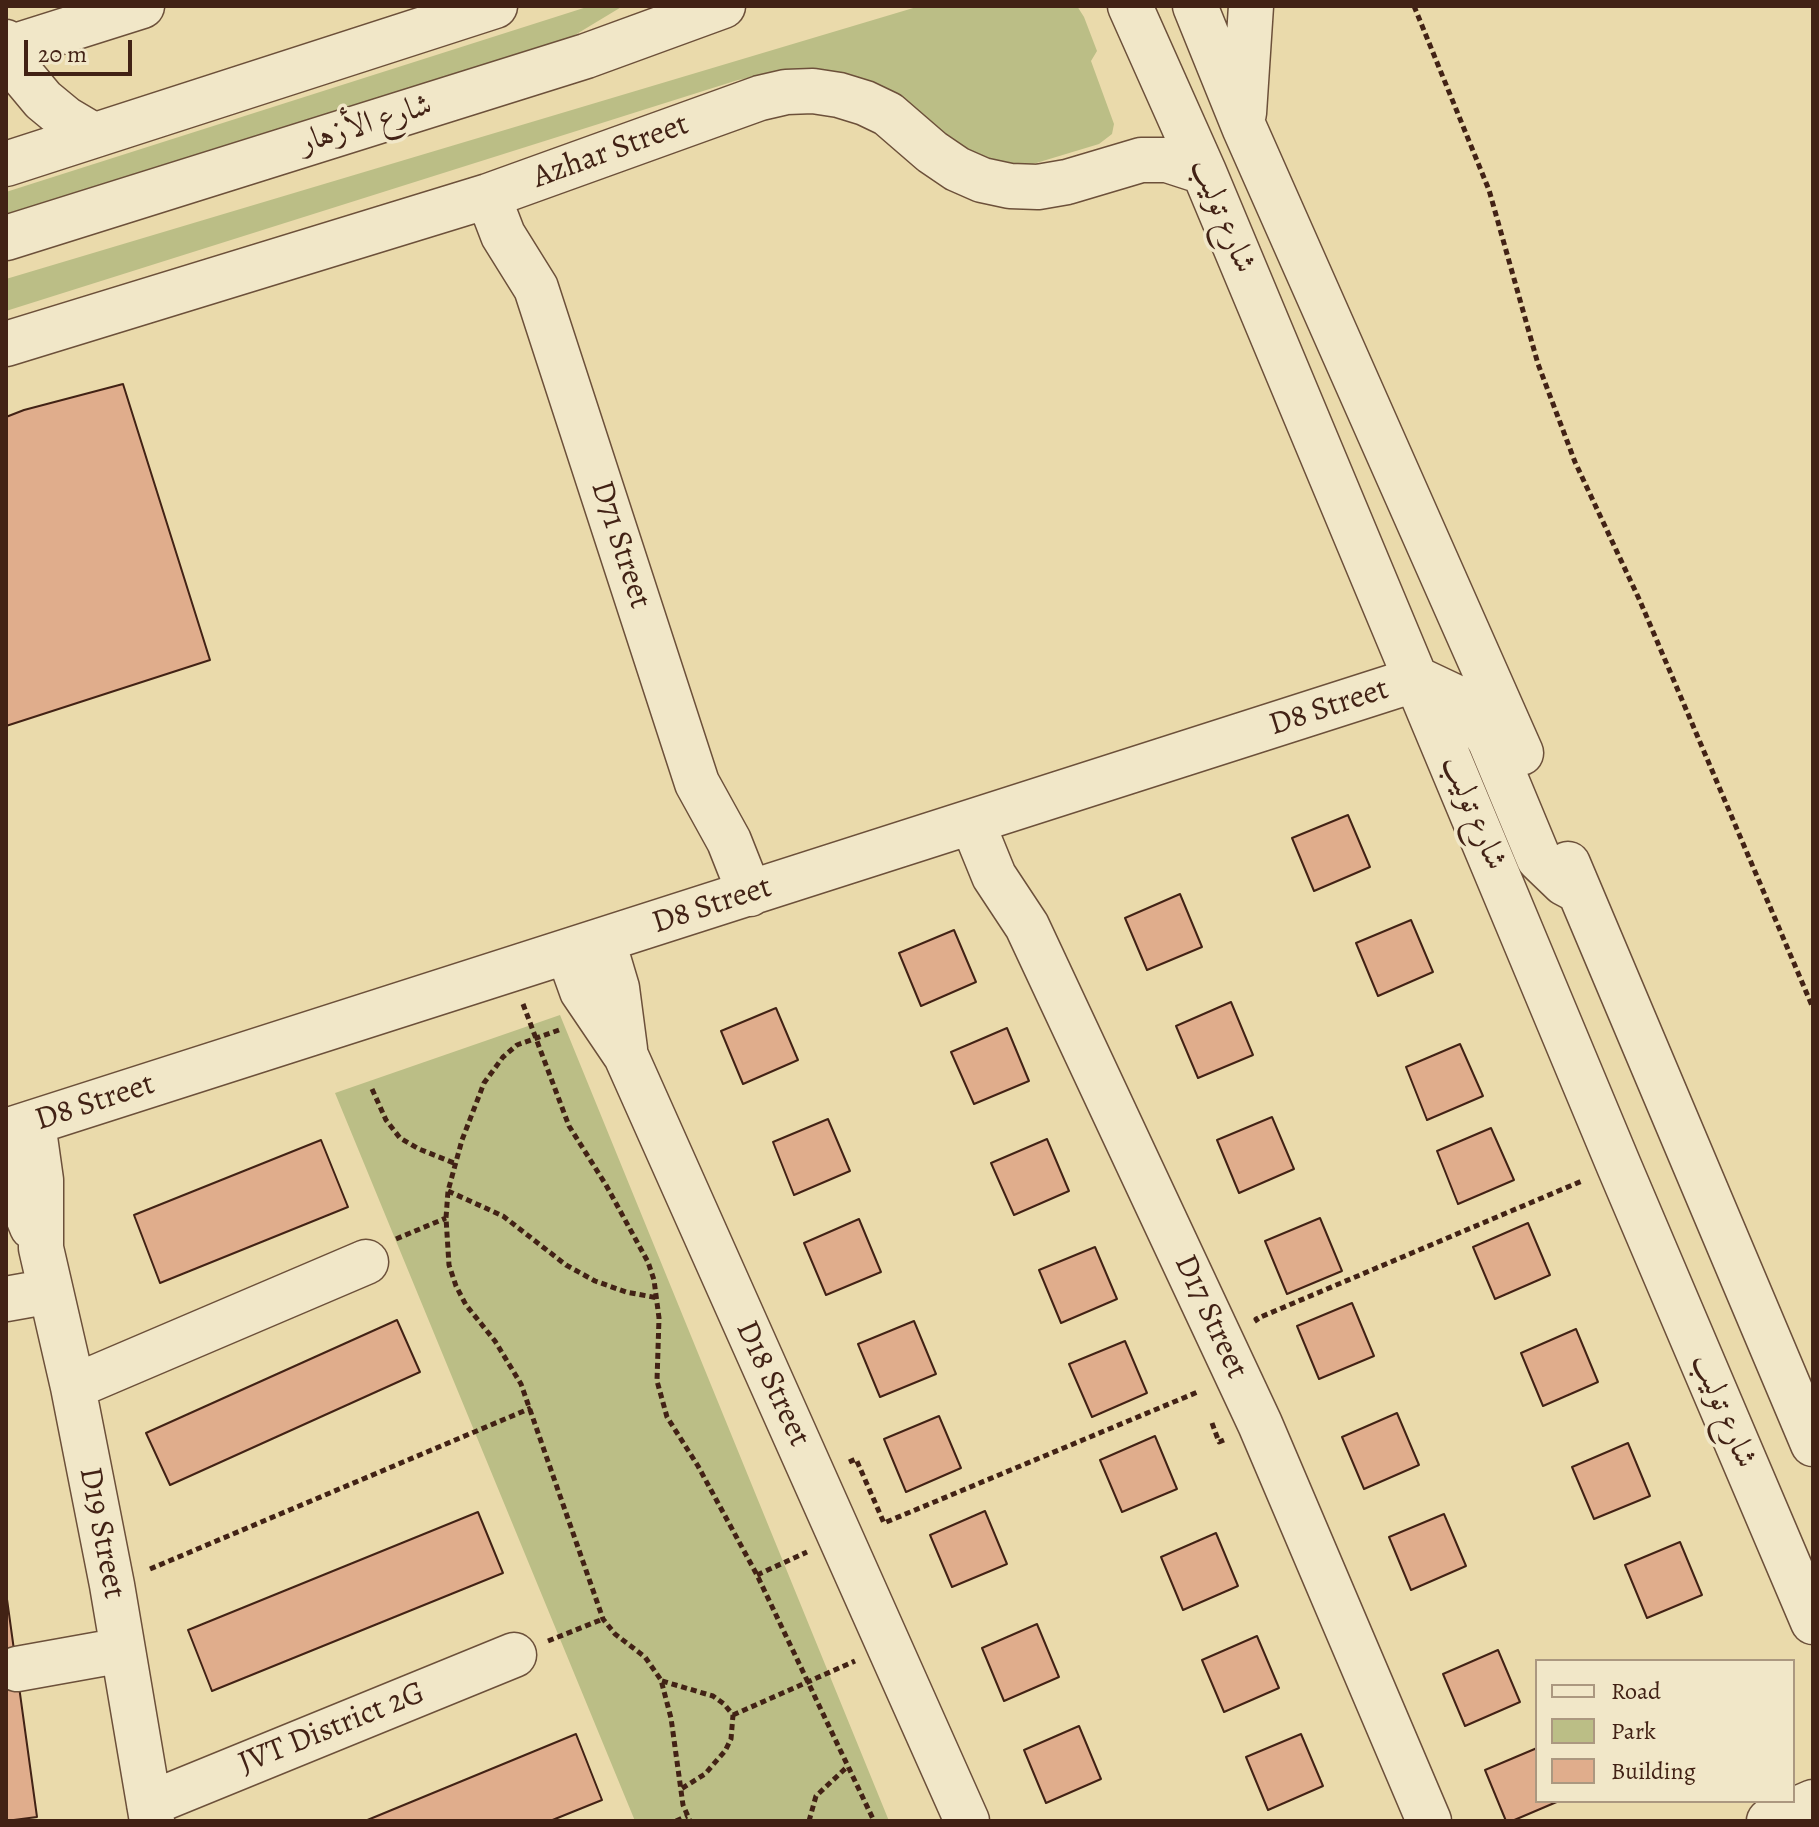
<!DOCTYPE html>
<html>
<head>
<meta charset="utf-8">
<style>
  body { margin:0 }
  #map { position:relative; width:1819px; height:1827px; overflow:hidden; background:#eadaab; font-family:Alegreya,serif }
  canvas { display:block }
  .frame { position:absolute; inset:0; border:8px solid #422215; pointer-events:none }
  .legend { position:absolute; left:1535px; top:1659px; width:260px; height:144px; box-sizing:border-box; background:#f1e7c8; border:2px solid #ab9880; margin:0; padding:10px 14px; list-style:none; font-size:24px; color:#422215 }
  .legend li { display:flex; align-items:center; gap:16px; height:40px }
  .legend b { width:40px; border:2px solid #ab9880 }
  .scale { position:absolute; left:24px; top:40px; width:108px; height:36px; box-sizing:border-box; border:4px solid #422215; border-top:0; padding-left:10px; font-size:24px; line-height:28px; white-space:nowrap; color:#422215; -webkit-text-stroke:6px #f1e7c8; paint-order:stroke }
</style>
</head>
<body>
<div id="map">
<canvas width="1819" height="1827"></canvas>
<div class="frame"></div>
<ul class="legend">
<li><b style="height:10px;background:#f1e7c8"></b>Road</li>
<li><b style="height:22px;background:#bbbe86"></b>Park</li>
<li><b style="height:22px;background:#e0ad8c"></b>Building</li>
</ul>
<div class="scale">20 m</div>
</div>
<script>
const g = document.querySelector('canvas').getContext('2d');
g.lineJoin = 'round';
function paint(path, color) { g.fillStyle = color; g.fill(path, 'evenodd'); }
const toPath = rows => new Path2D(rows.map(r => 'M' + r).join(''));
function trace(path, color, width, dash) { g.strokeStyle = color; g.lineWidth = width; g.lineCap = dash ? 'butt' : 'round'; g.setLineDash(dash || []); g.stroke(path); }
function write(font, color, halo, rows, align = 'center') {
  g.font = font + ' Alegreya,Amiri,serif'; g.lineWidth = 7; g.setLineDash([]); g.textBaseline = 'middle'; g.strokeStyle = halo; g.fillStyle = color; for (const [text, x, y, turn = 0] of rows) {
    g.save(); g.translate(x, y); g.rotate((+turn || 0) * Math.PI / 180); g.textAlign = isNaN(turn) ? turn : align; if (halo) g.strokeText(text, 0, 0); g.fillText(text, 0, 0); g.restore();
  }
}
paint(toPath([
  [590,6,623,6,565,41,6,219,6,192],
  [920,6,1077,6,1084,17,1097,51,1091,61,1114,124,1112,134,1099,144,1023,167,997,165,789,71,738,80,6,311,6,279],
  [560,1015,889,1821,635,1821,335,1093]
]), '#bbbe86');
const building = toPath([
  [123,384,210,660,6,726,6,417,24,410,123,384],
  [1348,815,1370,867,1314,891,1292,838,1348,815],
  [1180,894,1202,947,1147,970,1125,918,1180,894],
  [1411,920,1433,972,1378,996,1356,943,1411,920],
  [954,930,976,982,921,1006,899,953,954,930],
  [1231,1002,1253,1055,1198,1078,1176,1026,1231,1002],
  [776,1008,798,1060,743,1084,721,1031,776,1008],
  [1007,1028,1029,1081,974,1104,951,1052,1007,1028],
  [1460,1044,1483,1096,1427,1120,1406,1067,1460,1044],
  [1272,1117,1294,1169,1239,1193,1217,1140,1272,1117],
  [828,1119,850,1171,794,1195,773,1142,828,1119],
  [1491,1128,1514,1180,1458,1204,1437,1151,1491,1128],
  [1047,1139,1069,1191,1014,1215,991,1163,1047,1139],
  [321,1140,348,1207,160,1283,134,1215,321,1140],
  [1320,1218,1342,1271,1287,1294,1265,1241,1320,1218],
  [859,1219,881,1272,826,1295,804,1243,859,1219],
  [1528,1223,1550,1275,1495,1299,1473,1247,1528,1223],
  [1095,1247,1117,1299,1061,1323,1039,1270,1095,1247],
  [1352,1303,1374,1356,1319,1379,1297,1326,1352,1303],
  [397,1320,420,1372,170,1485,146,1433,397,1320],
  [914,1321,936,1374,880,1397,858,1344,914,1321],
  [1576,1329,1598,1382,1543,1406,1521,1353,1576,1329],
  [1125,1341,1147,1393,1092,1417,1069,1364,1125,1341],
  [1397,1413,1419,1465,1364,1489,1342,1437,1397,1413],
  [939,1416,961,1468,906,1492,884,1439,939,1416],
  [1155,1436,1177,1489,1122,1512,1100,1460,1155,1436],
  [1628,1443,1650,1496,1594,1519,1572,1467,1628,1443],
  [985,1511,1007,1564,952,1587,930,1535,985,1511],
  [478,1512,503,1573,212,1691,188,1630,478,1512],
  [1444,1514,1466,1566,1411,1590,1389,1537,1444,1514],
  [1216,1533,1238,1586,1183,1610,1161,1557,1216,1533],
  [1680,1542,1702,1595,1647,1618,1625,1565,1680,1542],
  [6,1592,37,1817,6,1821,6,1592],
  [1037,1624,1059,1677,1004,1701,982,1648,1037,1624],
  [1257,1636,1279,1688,1224,1712,1202,1660,1257,1636],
  [1498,1650,1520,1702,1465,1726,1443,1674,1498,1650],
  [1079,1726,1101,1779,1046,1803,1024,1750,1079,1726],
  [576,1734,602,1800,550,1821,365,1821,576,1734],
  [1301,1734,1323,1786,1268,1810,1246,1757,1301,1734],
  [1537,1748,1537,1801,1559,1801,1512,1821,1506,1821,1485,1770,1537,1748]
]);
paint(building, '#e0ad8c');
trace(building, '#422215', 2);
const minor = toPath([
  [1130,6,1204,172,1619,1166,1813,1622],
  [1195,6,1244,127,1521,753],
  [6,42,23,76,43,100,66,119,93,135],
  [6,49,142,6],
  [1244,113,1251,6],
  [6,164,495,6],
  [488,196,503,235,536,288,697,783,729,841,750,894],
  [6,238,586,56,723,6],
  [6,344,488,196,760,98,786,92,813,91,839,95,865,103,888,114,932,152,957,169,982,180,1010,186,1038,187,1067,182,1141,160,1167,160,1204,172],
  [972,822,994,876,1027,926,1260,1424,1429,1821],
  [1568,864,1813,1444],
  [603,941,617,988,625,1049],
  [568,952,582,991,626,1056,967,1821],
  [33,1123,41,1180,41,1248,73,1387,112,1585,152,1821],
  [6,1131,1417,679,1453,696,1480,724,1490,741,1539,859,1564,883,1579,891],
  [6,1163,32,1227],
  [6,1299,51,1291],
  [73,1387,366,1262],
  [17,1669,123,1650],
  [149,1804,514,1655],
  [1769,1821,1813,1802]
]);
trace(minor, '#6c503a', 47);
trace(toPath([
  [1414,6,1489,190,1538,364,1575,462,1640,601,1813,1008],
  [523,1004,569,1126,606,1185,648,1262,654,1280,659,1318,657,1381,667,1417,698,1466,757,1575,874,1821],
  [559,1030,517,1045,503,1057,484,1083,462,1140,448,1191,446,1218,449,1265,456,1286,466,1305,495,1341,521,1384,603,1619,615,1634,645,1657,661,1680,671,1718,683,1805,690,1821],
  [372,1089,386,1120,400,1138,419,1149,454,1163],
  [448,1191,503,1216,566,1265,595,1281,626,1292,658,1298],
  [396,1239,446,1218],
  [1258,1322,1256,1319,1582,1181],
  [1212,1423,1219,1442,1224,1440],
  [849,1462,856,1459,884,1523,1200,1391],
  [150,1569,531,1408],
  [757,1575,807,1552],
  [548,1641,603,1619],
  [662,1681,713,1696,724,1704,733,1715,731,1739,725,1751,705,1774,681,1789],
  [733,1715,855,1661],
  [676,1821,687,1816],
  [809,1821,816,1796,848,1766]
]), '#422215', 5, [6, 4]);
trace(minor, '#f1e7c8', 44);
write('32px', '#422215', '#f1e7c8', [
  ["شارع الأزهار",366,125,-17],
  ["Azhar Street",611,152,-20],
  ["شارع توليب",1222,216,67],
  ["D71 Street",620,545,72],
  ["D8 Street",1329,708,-18],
  ["شارع توليب",1473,813,67],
  ["D8 Street",712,906,-18],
  ["D8 Street",95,1103,-18],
  ["D17 Street",1210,1317,65],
  ["D18 Street",772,1384,65],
  ["شارع توليب",1723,1411,67],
  ["D19 Street",101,1533,79],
  ["JVT District 2G",332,1729,-22]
]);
</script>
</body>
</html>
